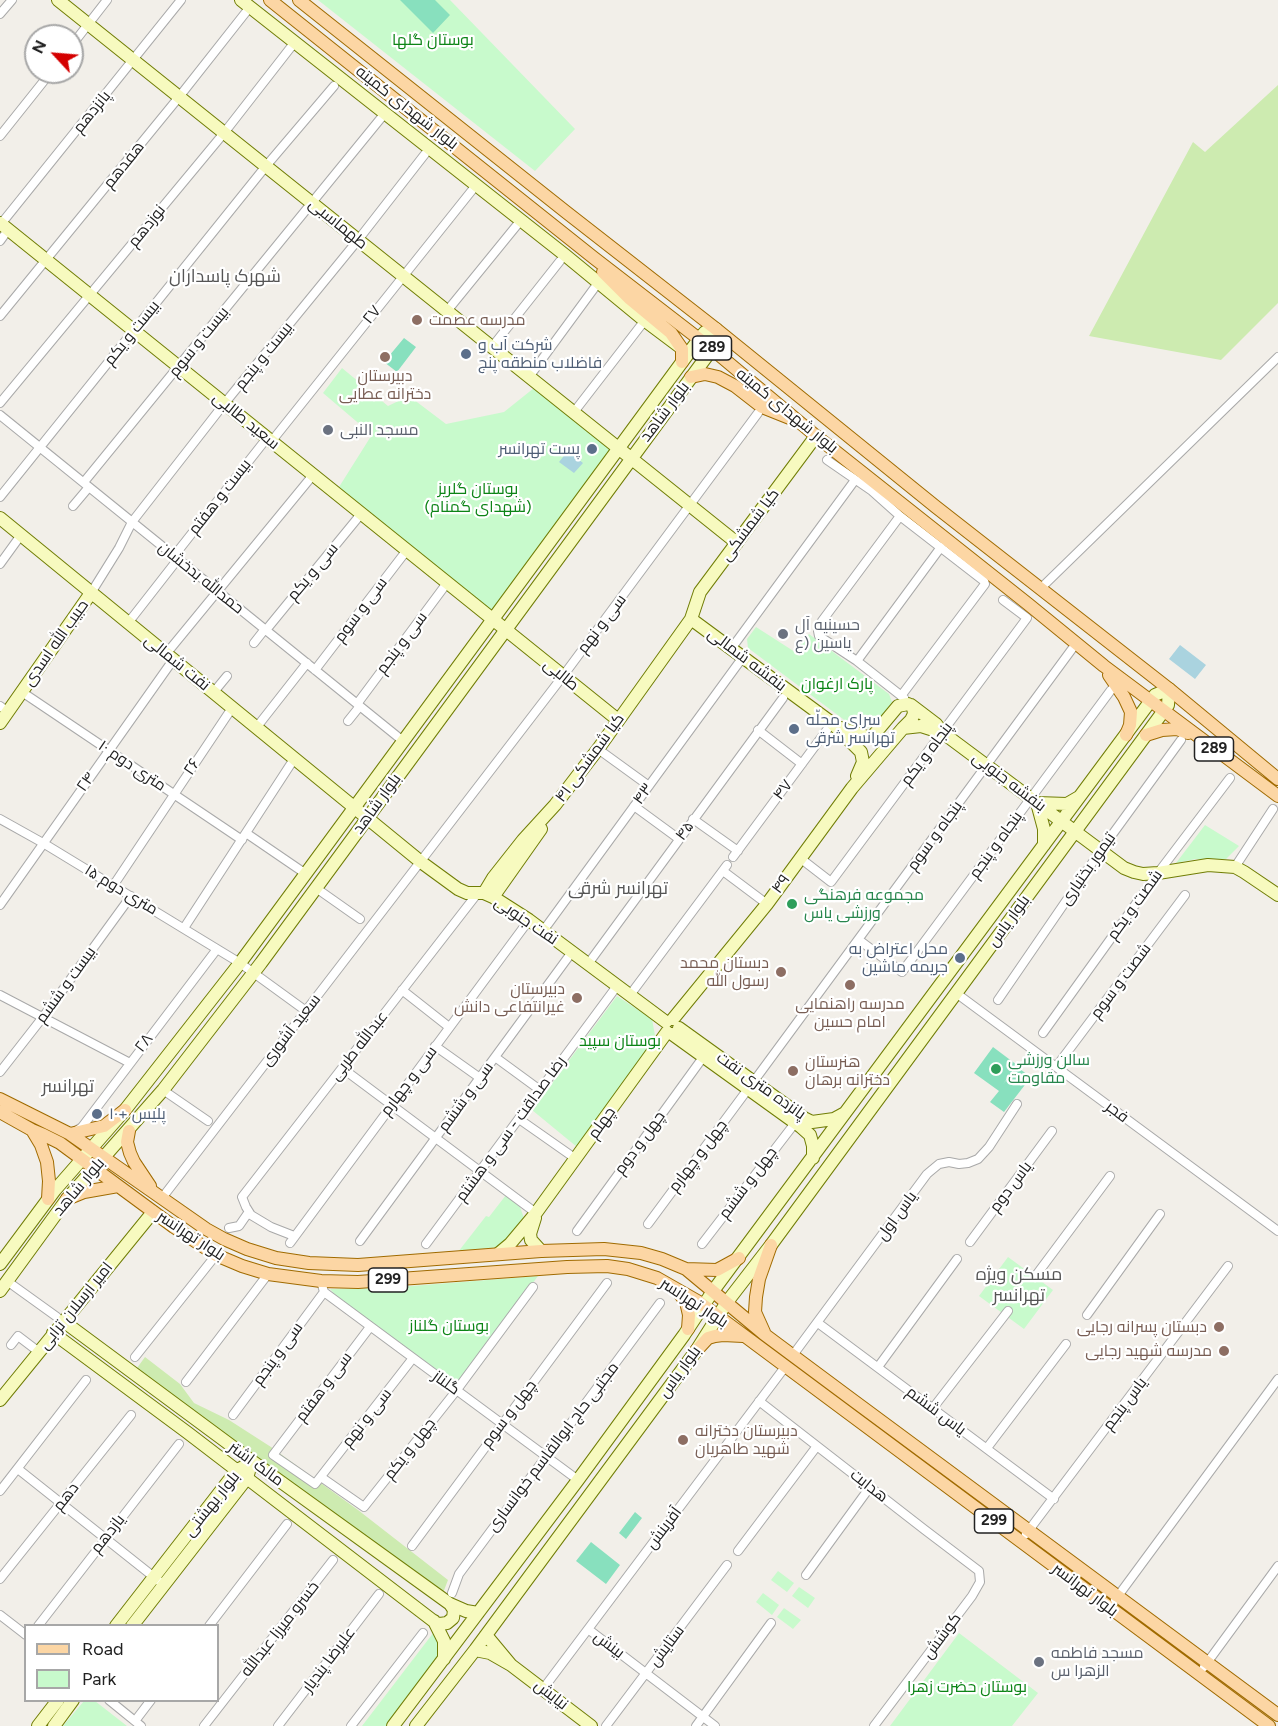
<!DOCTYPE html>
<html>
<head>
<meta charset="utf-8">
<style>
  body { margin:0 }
  #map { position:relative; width:1278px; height:1726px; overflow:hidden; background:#f2efe9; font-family:Figtree,sans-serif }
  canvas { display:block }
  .legend { position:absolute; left:24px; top:1624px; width:195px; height:78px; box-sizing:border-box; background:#fff; border:2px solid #a7a7a7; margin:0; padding:8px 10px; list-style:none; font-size:18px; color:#222 }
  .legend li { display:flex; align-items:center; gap:12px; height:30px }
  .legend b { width:30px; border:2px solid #a7a7a7 }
  .north { position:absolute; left:24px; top:24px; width:60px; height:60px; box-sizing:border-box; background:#fff; border:2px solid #a7a7a7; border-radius:50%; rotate:296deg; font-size:16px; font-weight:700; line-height:24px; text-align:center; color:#222 }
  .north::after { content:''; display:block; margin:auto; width:21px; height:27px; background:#d40000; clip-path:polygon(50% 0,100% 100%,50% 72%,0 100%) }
</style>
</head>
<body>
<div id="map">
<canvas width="1278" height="1726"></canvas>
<ul class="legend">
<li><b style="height:8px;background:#fcd6a4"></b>Road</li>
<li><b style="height:16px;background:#c8facc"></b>Park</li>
</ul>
<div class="north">N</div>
</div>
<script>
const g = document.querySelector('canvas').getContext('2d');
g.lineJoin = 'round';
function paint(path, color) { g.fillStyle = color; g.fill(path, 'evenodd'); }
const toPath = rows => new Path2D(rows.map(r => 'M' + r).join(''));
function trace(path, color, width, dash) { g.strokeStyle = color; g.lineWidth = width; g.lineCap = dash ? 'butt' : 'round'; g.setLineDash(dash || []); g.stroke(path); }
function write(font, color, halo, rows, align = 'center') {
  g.font = font + ' Figtree,Cairo,sans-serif'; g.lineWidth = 4.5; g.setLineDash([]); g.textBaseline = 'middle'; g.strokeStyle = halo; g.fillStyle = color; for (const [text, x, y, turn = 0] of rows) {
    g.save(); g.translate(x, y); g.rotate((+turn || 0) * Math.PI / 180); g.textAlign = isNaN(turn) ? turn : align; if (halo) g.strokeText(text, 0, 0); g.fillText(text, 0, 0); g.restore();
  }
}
paint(toPath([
  [1278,85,1278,303,1221,360,1089,336,1193,142,1205,152],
  [145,1357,180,1384,194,1403,229,1420,271,1447,358,1510,448,1580,443,1593,255,1459,137,1368]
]), '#cdebb0');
paint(toPath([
  [318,0,450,0,575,129,535,171],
  [342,368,388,406,409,396,446,424,504,412,534,388,610,450,491,611,339,487,373,433,363,427,323,393],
  [756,627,795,652,809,634,889,694,892,702,876,724,863,730,851,725,748,648,747,639],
  [1205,825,1239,846,1226,859,1196,859,1176,863],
  [617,996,652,1019,656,1041,577,1147,532,1110],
  [506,1195,520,1207,524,1218,523,1222,501,1247,458,1252,486,1216,489,1217],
  [1008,1257,1053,1290,1024,1329,979,1296],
  [538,1276,458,1385,337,1297,330,1289,386,1288],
  [778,1571,794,1583,787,1592,771,1580],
  [799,1587,815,1598,808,1608,792,1596],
  [763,1593,779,1605,772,1615,756,1602],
  [784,1608,801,1620,793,1629,777,1617],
  [437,1628,452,1640,386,1726,362,1726],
  [959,1633,1038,1693,1012,1726,890,1726],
  [84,1701,95,1701,127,1726,63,1726]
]), '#c8facc');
paint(toPath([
  [400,0,435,0,450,15,433,33],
  [404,338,416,347,397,372,384,362],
  [993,1047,1017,1065,1003,1084,1017,1067,1031,1077,1004,1112,990,1102,999,1091,974,1073],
  [635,1512,642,1518,626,1539,619,1533],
  [591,1542,620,1565,606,1584,576,1561]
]), '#88e0be');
paint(toPath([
  [568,451,583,463,574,473,559,462],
  [1180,645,1206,665,1195,679,1169,659]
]), '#aad3df');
const street = toPath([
  [0,14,12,0],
  [72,45,107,0],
  [0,136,51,72],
  [1,224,181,0],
  [0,241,8,230],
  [447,311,517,225],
  [0,316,179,97,246,12],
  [492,347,560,261],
  [529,377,598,283],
  [0,403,224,133,291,47],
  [574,412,642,324],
  [0,415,403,741],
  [271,442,473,189],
  [827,460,872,491,900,516,984,581,985,584,901,696],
  [84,482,381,118],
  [0,497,266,166,334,86],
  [73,506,89,487],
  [900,516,822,621,818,631,819,636,857,661,904,698],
  [174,556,267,438],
  [0,564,21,535],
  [1040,589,1278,357],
  [91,593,119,548,132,522,224,404,358,240,425,154],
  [128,623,178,559],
  [266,630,361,514],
  [254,643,265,629],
  [731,649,855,480],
  [166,654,313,475],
  [857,661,941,547],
  [315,670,407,550],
  [22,692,242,840],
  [213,693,227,676],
  [357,704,447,583],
  [0,706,8,712],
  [348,721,360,706],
  [256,728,307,663],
  [758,730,802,764],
  [598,749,649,786],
  [634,806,679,839],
  [0,819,43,843,240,963,306,1011],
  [693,819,738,851],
  [246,833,306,874],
  [733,857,832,723],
  [800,858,831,882,1027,618,1003,600],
  [1235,867,1273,809],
  [723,871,767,904],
  [113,886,232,708],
  [316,888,360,919],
  [0,905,173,660],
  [184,928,294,759],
  [543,931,743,657],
  [859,940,902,972,1111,690],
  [588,964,783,698],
  [402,990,449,1027],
  [956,993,1278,1231],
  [0,995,130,1063],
  [630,995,727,865],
  [998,1000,1101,850,1181,740],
  [1043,1033,1158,873,1230,778],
  [435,1046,480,1078],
  [495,1057,540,1090],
  [1056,1067,1185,895],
  [342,1068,536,1213],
  [0,1072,43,1017,131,896],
  [754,1081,1072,649],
  [163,1090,208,1121],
  [519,1119,576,1159],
  [76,1131,82,1127,217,949],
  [162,1198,563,676,758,413],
  [648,1224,748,1089],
  [229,1228,239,1226,248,1213],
  [577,1231,704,1056],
  [294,1236,271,1227,251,1215,246,1207,242,1197,477,894],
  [360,1241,572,952],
  [970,1242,1052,1131],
  [290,1243,529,920],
  [426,1244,617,986],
  [702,1244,795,1123],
  [1037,1274,1110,1176],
  [7,1281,57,1317],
  [321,1281,324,1292,578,1480],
  [1087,1315,1160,1214],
  [818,1323,1054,1499],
  [370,1327,273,1455,315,1484,413,1358],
  [11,1345,18,1336,39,1352],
  [793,1355,927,1174,939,1164,949,1162,959,1164,968,1163,978,1159,989,1147,1017,1104],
  [135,1357,216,1255],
  [878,1367,957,1259],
  [186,1382,268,1274],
  [759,1401,925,1530,979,1571,980,1582,972,1596,874,1726],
  [933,1408,1008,1311],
  [233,1415,324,1292],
  [987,1448,1066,1344],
  [18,1469,164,1585],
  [321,1477,364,1507,456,1391,533,1287],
  [0,1491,86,1380],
  [1026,1534,1228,1266],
  [412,1546,607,1283],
  [738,1551,817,1446],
  [806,1575,870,1487],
  [0,1579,131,1415],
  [452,1593,459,1574,660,1303],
  [1115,1600,1278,1379],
  [0,1615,26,1635],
  [38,1626,179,1444],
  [209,1626,287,1524],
  [588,1629,715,1726],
  [1204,1667,1278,1566],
  [543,1689,785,1367],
  [109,1700,141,1726],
  [135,1721,151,1700],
  [204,1726,333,1560],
  [278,1726,379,1594],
  [351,1726,423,1633],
  [606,1726,727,1565],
  [696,1726,771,1623]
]);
const secondary = toPath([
  [58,0,737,543],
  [241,0,565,255,644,320,680,347],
  [0,223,618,720],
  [0,518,421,862,458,889,467,893,484,893,493,897,529,920,666,1022],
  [691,619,832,723,861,752,863,762,857,776],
  [911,705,936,724,943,733,1124,868,1134,872,1143,874,1158,873,1208,865,1235,867,1244,872,1278,895],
  [0,723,91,593],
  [841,728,867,737],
  [903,728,921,726,943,733],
  [1044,845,1044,829,1037,803,1067,804,1079,797],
  [484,893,493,878,523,840,555,805,598,749,691,619,700,592,816,436],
  [493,897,541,829],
  [673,1019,767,904,852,788,903,728,911,720,914,714,913,707,908,704,898,706,872,737],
  [679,1028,804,1118,812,1122,834,1119,845,1113],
  [672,1034,801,1127,810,1135,813,1146,813,1158],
  [535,1218,530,1234,531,1240,541,1251],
  [498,1254,510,1244,536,1213,667,1032],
  [0,1264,55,1190,125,1110,240,963,699,339,705,332,716,329,718,341,261,963,163,1090,67,1199,0,1291],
  [63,1321,252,1461,450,1604,466,1611,478,1613],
  [53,1333,188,1433,436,1623,440,1624,447,1623,453,1618,454,1610,450,1604],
  [0,1400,153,1212],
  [434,1621,444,1641,444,1659],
  [116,1626,237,1470,243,1467],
  [132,1626,247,1478,249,1471],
  [475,1650,490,1653,511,1665,486,1635],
  [511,1665,591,1726],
  [38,1726,58,1700],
  [54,1726,73,1700],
  [393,1726,578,1480,684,1335,713,1291,1155,695,1169,689,1168,705,771,1245,727,1302,696,1351,475,1650,416,1726]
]);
const primary = toPath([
  [270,0,594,258,712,349,816,436,1028,604,1104,666,1278,796],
  [299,0,566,212,716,329,936,507,1169,689,1278,779],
  [603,272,630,299,671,333,682,349,682,362],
  [691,377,705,374,718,377,735,386,762,407,792,419],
  [1109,675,1124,697,1131,712,1130,725,1126,735],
  [1146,735,1162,730,1177,729,1188,733],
  [0,1099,70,1134,206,1229,224,1239,247,1249,276,1258,309,1263,358,1265,541,1251,604,1249,641,1253,662,1259,686,1269,717,1270,739,1258],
  [0,1112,32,1130,44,1135,60,1143,174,1227,216,1255,242,1266,268,1274,321,1281,358,1282,567,1267,607,1266,628,1269,657,1278,699,1302,1269,1726],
  [32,1130,41,1145,47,1162,49,1181,48,1199],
  [129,1131,127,1142,130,1153,134,1162,150,1186],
  [70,1134,104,1126,125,1110],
  [67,1199,84,1192,118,1186],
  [686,1269,764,1334,850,1398,1278,1715],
  [679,1293,686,1302,689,1315,688,1329],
  [764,1332,755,1312,756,1297,759,1279,771,1245],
  [696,1351,708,1338,715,1336,723,1335,743,1336]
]);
trace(street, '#a9a9a9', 10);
trace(secondary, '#707d05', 14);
trace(primary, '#a06b00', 14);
trace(street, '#fff', 8);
trace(secondary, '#f7fabf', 12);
trace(primary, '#fcd6a4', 12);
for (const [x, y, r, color] of [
  [417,320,6,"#8d6e63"],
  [466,354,6,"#5c6f8a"],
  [385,357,6,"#8d6e63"],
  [328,430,6,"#6b7280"],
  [592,449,6,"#5c6f8a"],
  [783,634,6,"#6b7280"],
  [794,729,6,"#5c6f8a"],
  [792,904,6,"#2e9e5b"],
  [960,958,6,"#5c6f8a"],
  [781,972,6,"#8d6e63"],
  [850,985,6,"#8d6e63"],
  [577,998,6,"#8d6e63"],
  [996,1069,6,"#2e9e5b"],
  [793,1071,6,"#8d6e63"],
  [97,1114,6,"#5c6f8a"],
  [1219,1327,6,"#8d6e63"],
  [1224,1351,6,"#8d6e63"],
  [683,1440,6,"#8d6e63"],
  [1039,1662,6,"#6b7280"]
]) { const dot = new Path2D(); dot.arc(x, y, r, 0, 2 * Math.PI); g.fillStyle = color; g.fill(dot); trace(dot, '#fff', 2); }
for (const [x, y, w] of [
  [712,348,39],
  [1214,749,39],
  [388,1280,39],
  [994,1521,39]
]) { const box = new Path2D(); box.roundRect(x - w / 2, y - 12, w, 24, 4.5); g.fillStyle = '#fff'; g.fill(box); trace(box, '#222', 1.5); }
write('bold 15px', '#222', null, [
  ["289",712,348],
  ["289",1214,749],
  ["299",388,1280],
  ["299",994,1521]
]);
write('16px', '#0c8416', '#fff', [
  ["بوستان گلها",433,40],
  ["بوستان گلریز",478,489],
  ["(شهدای گمنام)",478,507],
  ["پارک ارغوان",837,684],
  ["بوستان سپید",620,1041],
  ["بوستان گلناز",449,1326],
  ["بوستان حضرت زهرا",967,1687]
]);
write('16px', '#222', '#fff', [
  ["بلوار شهدای کمیته",407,108,38],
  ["پانزدهم",92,112,-51],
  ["هفدهم",124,165,-51],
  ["طهماسبی",338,224,39],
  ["نوزدهم",147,226,-51],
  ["۲۷",372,315,-51],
  ["بیست و یکم",132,333,-51],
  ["بیست و سوم",199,342,-51],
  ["بیست و پنجم",264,356,-51],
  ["بلوار شهدای کمیته",787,411,39],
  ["بلوار شاهد",665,412,-53],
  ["سعید طالبی",246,421,39],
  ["بیست و هفتم",220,497,-52],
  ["کیا شمشکی",750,525,-53],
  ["سی و یکم",313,572,-50],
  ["حمدالله بدخشان",201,578,39],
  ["سی و سوم",361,610,-53],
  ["سی و نهم",602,624,-53],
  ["حبیب الله اسدی",56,643,-55],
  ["سی و پنجم",402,643,-53],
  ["بنفشه شمالی",747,660,37],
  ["نفت شمالی",177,663,39],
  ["طالبی",561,675,39],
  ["پنجاه و یکم",927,754,-53],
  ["۴۱ کیا شمشکی",590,758,-54],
  ["۱۰ متری دوم",132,766,34],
  ["۲۶",192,767,-56],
  ["۲۴",86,782,-55],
  ["بنفشه جنوبی",1009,782,37],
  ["۴۷",783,790,-53],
  ["۴۳",643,794,-54],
  ["بلوار شاهد",377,804,-54],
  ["۴۵",685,831,-54],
  ["پنجاه و سوم",935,836,-54],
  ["پنجاه و پنجم",996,845,-54],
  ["تیمور بختیاری",1088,869,-55],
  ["۴۹",781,884,-54],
  ["۱۵ متری دوم",121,890,31],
  ["شصت و یکم",1135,905,-54],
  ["نفت جنوبی",526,921,34],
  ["بلوار یاس",1009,921,-54],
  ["شصت و سوم",1121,981,-53],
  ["بیست و ششم",66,985,-54],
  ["سعید آشوری",291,1030,-52],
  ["۲۸",144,1043,-52],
  ["عبدالله طربی",359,1046,-52],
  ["سی و چهارم",409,1081,-53],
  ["پانزده متری نفت",761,1086,35],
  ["سی و ششم",466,1097,-54],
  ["فجر",1117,1112,37],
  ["چهلم",602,1123,-55],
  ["رضا صداقت - سی و هشتم",511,1129,-54],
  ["چهل و دوم",640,1143,-54],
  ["چهل و چهارم",698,1156,-53],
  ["چهل و ششم",748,1183,-53],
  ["بلوار شاهد",79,1187,-50],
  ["یاس دوم",1011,1187,-53],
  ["یاس اول",897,1216,-54],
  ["بلوار تهرانسر",191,1236,33],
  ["بلوار تهرانسر",694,1303,33],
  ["امیر ارسلان ترابی",76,1306,-51],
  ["سی و پنجم",278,1354,-54],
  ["بلوار یاس",680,1372,-54],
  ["گلناز",446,1383,36],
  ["سی و هفتم",324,1387,-53],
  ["یاس پنجم",1125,1404,-53],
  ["یاس ششم",936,1411,37],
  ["چهل و سوم",509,1414,-53],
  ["سی و نهم",367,1418,-52],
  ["مجتبی حاج ابوالقاسم خوانساری",553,1447,-53],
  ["چهل و یکم",410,1449,-52],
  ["مالک اشتر",256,1464,36],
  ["هدایت",869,1486,38],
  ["دهم",66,1497,-52],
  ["بلوار بهشتی",212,1504,-51],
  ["آفرینش",664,1528,-53],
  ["یازدهم",108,1534,-52],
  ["بلوار تهرانسر",1085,1590,37],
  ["خسرو میرزا عبدالله",280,1629,-52],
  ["کوشش",942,1636,-53],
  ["بینش",609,1645,37],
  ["ستایش",667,1646,-53],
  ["علیرضا پندیار",329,1660,-53],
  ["نیایش",551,1695,38]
]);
write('16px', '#785e54', '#fff', [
  ["مدرسه عصمت",429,320,"left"],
  ["دبیرستان",385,376,"center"],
  ["دخترانه عطایی",385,394,"center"],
  ["دبستان محمد",769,963],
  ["رسول الله",769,981],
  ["دبیرستان",565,989],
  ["غیرانتفاعی دانش",565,1007],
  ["مدرسه راهنمایی",850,1004,"center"],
  ["امام حسین",850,1022,"center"],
  ["هنرستان",805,1062,"left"],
  ["دخترانه برهان",805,1080,"left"],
  ["دبستان پسرانه رجایی",1207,1327],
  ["مدرسه شهید رجایی",1212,1351],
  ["دبیرستان دخترانه",695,1431,"left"],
  ["شهید طاهریان",695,1449,"left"]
], 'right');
write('16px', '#4e5e75', '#fff', [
  ["شرکت آب و",478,345],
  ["فاضلاب منطقه پنج",478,363],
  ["پست تهرانسر",580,449,"right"],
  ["سرای محلّه",806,720],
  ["تهرانسر شرقی",806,738],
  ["محل اعتراض به",948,949,"right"],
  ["جریمه ماشین",948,967,"right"],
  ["پلیس +۱۰",109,1114]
], 'left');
write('16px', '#5b616d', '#fff', [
  ["مسجد النبی",340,430],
  ["حسینیه آل",795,625],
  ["یاسین (ع",795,643],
  ["مسجد فاطمه",1051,1653],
  ["الزهرا س",1051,1671]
], 'left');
write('16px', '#27864d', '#fff', [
  ["مجموعه فرهنگی",804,895],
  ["ورزشی یاس",804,913],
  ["سالن ورزشی",1008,1060],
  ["مقاومت",1008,1078]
], 'left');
write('18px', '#555', '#fff', [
  ["شهرک پاسداران",225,277],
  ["تهرانسر شرقی",618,889],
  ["تهرانسر",68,1087],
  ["مسکن ویژه",1019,1275],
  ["تهرانسر",1019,1296]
]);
</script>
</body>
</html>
